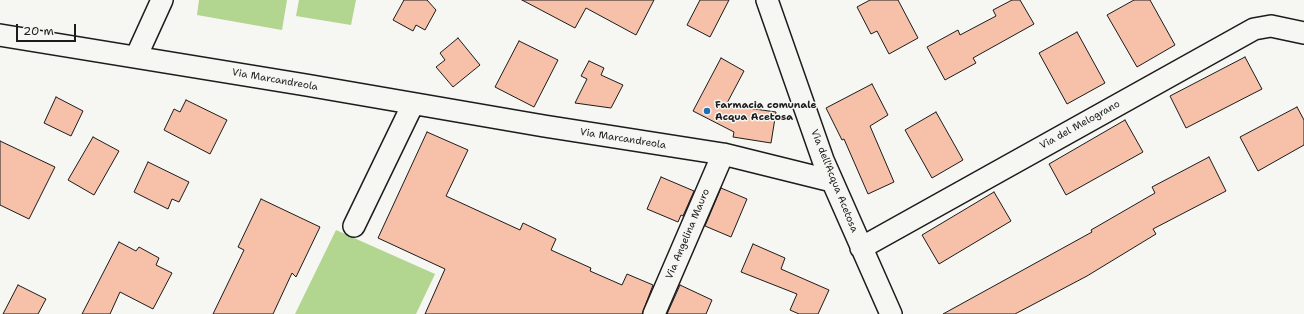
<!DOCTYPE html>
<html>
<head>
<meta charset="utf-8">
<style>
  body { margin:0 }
  #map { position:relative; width:1304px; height:314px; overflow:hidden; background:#f6f6f2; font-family:"Shantell Sans",sans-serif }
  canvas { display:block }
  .scale { position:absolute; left:16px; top:24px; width:60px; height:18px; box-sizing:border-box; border:2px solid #1c1c1c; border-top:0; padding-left:5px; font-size:12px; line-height:14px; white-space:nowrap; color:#1c1c1c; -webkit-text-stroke:3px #f6f6f2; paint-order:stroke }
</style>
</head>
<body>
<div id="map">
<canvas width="1304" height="314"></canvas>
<div class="scale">20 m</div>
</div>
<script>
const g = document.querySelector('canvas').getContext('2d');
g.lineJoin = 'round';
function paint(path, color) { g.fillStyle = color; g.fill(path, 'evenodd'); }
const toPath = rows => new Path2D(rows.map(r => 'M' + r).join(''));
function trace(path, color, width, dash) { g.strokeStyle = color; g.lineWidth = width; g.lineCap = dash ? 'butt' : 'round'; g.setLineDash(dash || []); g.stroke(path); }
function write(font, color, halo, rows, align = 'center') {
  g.font = font + ' "Shantell Sans",sans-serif'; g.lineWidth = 3; g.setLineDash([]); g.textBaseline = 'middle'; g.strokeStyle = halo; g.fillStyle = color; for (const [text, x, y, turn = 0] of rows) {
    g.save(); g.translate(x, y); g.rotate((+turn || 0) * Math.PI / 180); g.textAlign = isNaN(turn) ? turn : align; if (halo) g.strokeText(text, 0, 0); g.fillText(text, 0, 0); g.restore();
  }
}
paint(toPath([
  [199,0,287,0,282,30,197,15],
  [299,0,356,0,351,25,296,16],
  [336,230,435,274,416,314,295,314]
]), '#b2d58f');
const building = toPath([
  [404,0,427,0,436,10,425,30,416,25,413,31,393,20,404,0],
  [522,0,654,0,636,35,586,8,575,28,522,0],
  [700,0,729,0,710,37,687,25,700,0],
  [870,0,898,0,918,38,889,54,877,31,871,34,857,7,870,0],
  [1012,0,1020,0,1034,24,973,58,976,63,945,80,927,47,958,30,960,35,996,16,993,10,1012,0],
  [1134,0,1150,0,1175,45,1137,67,1107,15,1134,0],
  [1077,32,1105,83,1067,104,1039,53,1077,32],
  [458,38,480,65,453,87,436,67,445,60,440,53,458,38],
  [519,41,558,60,534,107,495,87,519,41],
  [1245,57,1262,89,1186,128,1170,96,1245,57],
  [721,58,744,71,726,105,776,112,771,143,733,137,734,132,693,111,721,58],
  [589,61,604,68,601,75,623,85,611,108,575,103,587,79,581,76,589,61],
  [872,84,888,115,870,126,894,182,868,194,844,139,842,140,826,108,872,84],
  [56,97,83,111,71,136,44,123,56,97],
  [186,100,227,120,210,154,164,130,174,109,180,112,186,100],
  [1297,107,1304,120,1304,145,1258,171,1240,137,1297,107],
  [936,112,963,160,932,178,905,130,936,112],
  [1125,120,1143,152,1066,195,1049,164,1125,120],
  [427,132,468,150,446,196,520,230,523,223,556,239,551,250,591,268,590,271,622,285,627,274,653,285,642,314,425,314,445,269,378,238,427,132],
  [93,137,119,151,94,195,68,180,93,137],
  [0,141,55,167,29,219,0,205,0,141],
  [1209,157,1226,191,1153,229,1156,234,1087,276,1015,314,943,314,1092,232,1091,230,1155,193,1152,187,1209,157],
  [148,162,189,182,179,202,172,199,168,209,134,192,148,162],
  [661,177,694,191,683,216,681,215,678,222,647,209,661,177],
  [721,188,747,199,731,237,705,226,721,188],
  [994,192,1011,221,939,264,922,235,994,192],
  [261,199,320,227,296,277,292,273,273,314,213,314,244,250,238,247,261,199],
  [119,242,136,251,139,247,159,258,156,265,172,273,153,309,120,292,110,314,82,314,119,242],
  [753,244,785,258,781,269,829,290,818,314,799,314,790,310,797,294,741,272,753,244],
  [18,285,46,299,38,314,3,314,18,285],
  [680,285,712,300,706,314,667,314,680,285]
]);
paint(building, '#f6c0a9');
trace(building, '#1c1c1c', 1);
const minor = toPath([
  [767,0,823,160,891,314],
  [0,35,306,85,544,126,723,154,832,181],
  [136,57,162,0],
  [354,226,413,104],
  [861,248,1254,29,1271,26,1304,33],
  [654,314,723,154]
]);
trace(minor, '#1c1c1c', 24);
trace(minor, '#f6f6f2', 21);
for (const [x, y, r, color] of [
  [707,111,4,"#1f6fb2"]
]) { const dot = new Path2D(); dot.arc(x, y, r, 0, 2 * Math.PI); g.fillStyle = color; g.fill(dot); trace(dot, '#f6f6f2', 1.5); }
write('10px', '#1c1c1c', '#f6f6f2', [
  ["Via Marcandreola",275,80,10],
  ["Via del Melograno",1080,125,-29],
  ["Via Marcandreola",623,139,9],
  ["Via dell'Acqua Acetosa",834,181,68],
  ["Via Angelina Mauro",688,234,-67]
]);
write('bold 10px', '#1c1c1c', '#f6f6f2', [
  ["Farmacia comunale",715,105],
  ["Acqua Acetosa",715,117]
], 'left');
</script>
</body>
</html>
